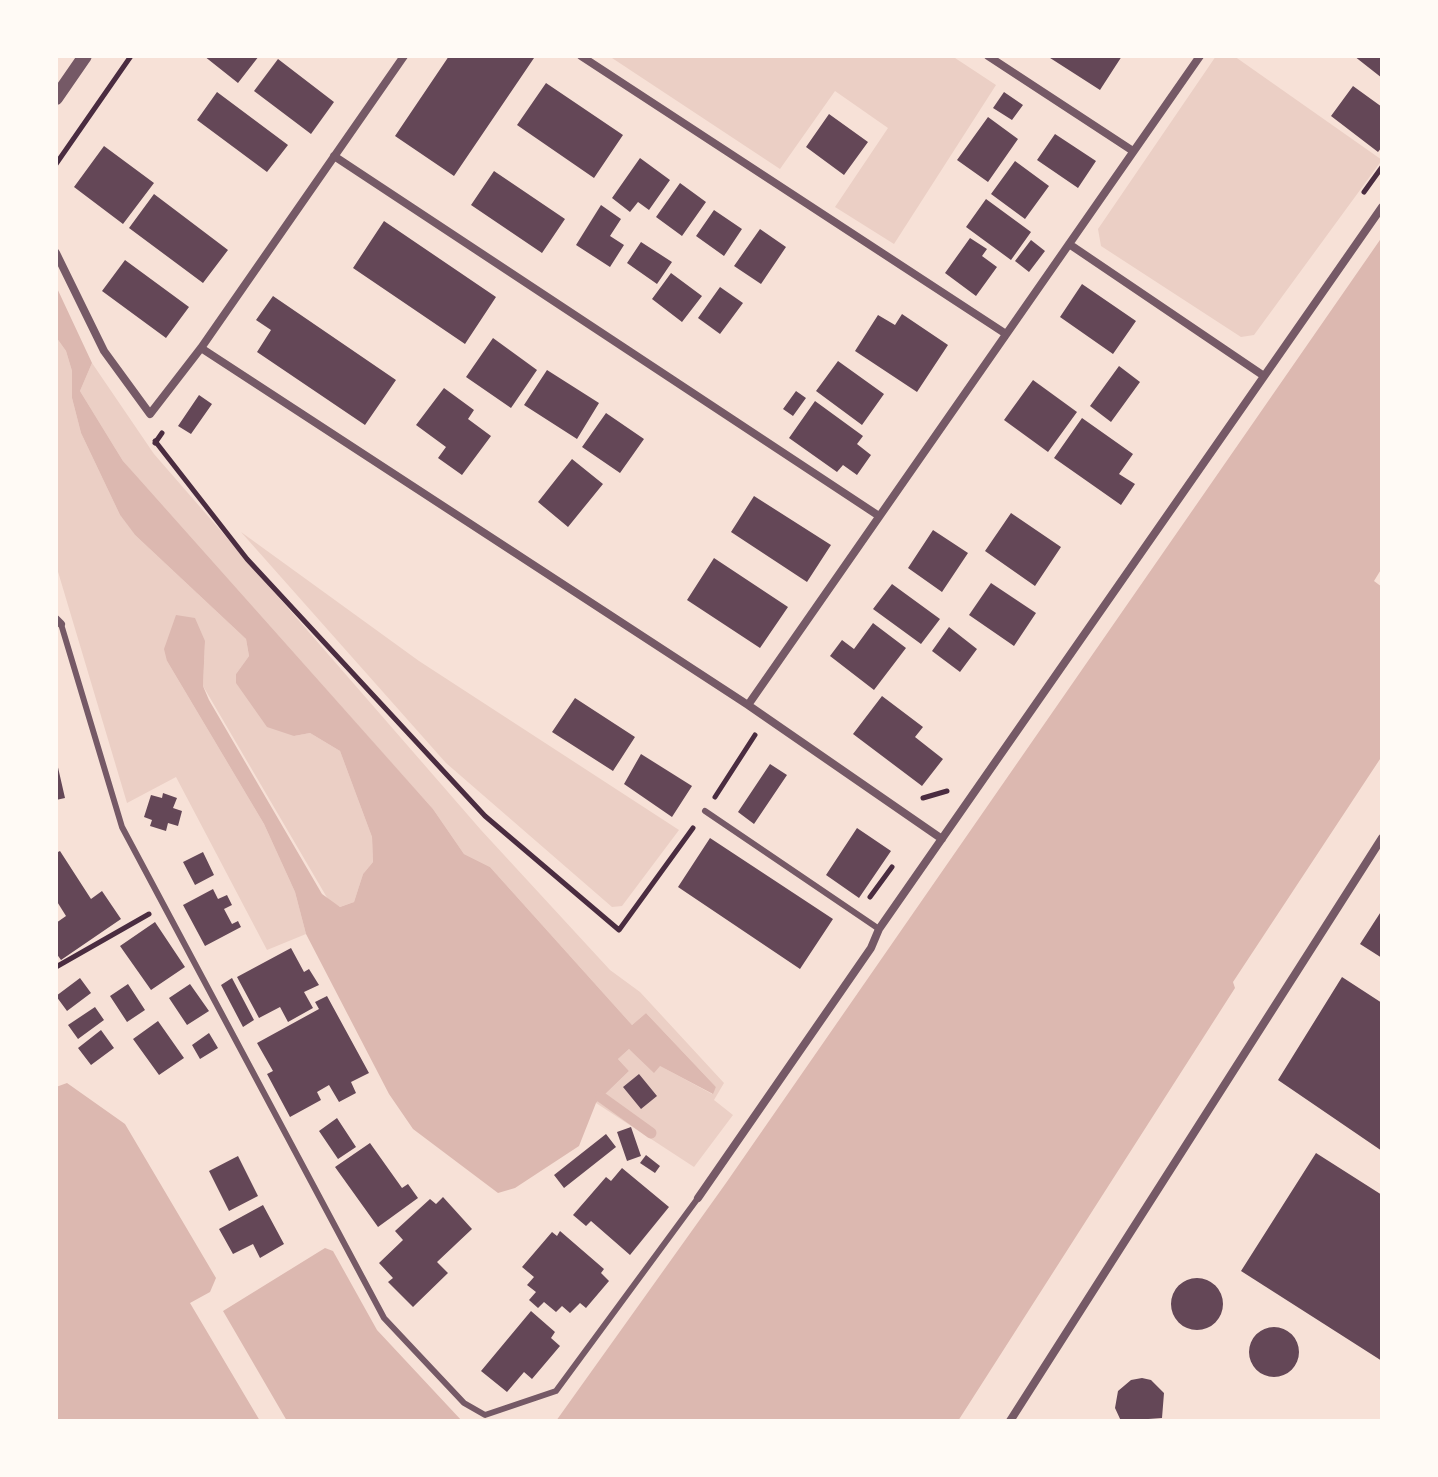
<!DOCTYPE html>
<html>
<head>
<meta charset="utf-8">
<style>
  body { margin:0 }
  #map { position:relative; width:1438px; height:1477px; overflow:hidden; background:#f7e1d7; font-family:"Alegreya Sans",sans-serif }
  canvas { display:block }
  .frame { position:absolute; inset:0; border:58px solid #fffaf5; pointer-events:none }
</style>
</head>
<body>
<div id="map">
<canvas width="1438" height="1477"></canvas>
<div class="frame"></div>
</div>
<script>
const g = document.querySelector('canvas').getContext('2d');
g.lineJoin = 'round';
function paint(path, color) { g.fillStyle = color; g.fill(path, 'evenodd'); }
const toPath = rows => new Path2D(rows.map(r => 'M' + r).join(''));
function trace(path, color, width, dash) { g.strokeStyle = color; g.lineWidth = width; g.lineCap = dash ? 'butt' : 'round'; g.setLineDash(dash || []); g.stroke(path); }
paint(toPath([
  [609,56,952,56,996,85,894,244,835,207,888,128,835,91,780,169],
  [1216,56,1234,56,1382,160,1254,335,1241,337,1101,246,1098,229],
  [56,337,66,351,72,371,72,398,81,433,120,515,135,535,246,639,249,656,236,674,294,736,310,733,340,751,372,837,373,862,363,874,354,902,340,907,329,901,203,686,205,641,167,661,264,824,295,892,306,934,267,950,176,777,127,803,56,565],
  [92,363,154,454,481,830,610,970,640,992,724,1083,714,1100,733,1115,694,1167,596,1103,629,1071,618,1059,629,1049,712,1094,716,1087,646,1013,632,1025,490,867,464,854,433,809,153,498,123,461,80,391],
  [241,532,419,661,679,830,622,906,612,907,446,763]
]), '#ebcfc5');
paint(toPath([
  [1382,237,1382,568,1374,581,1382,587,1382,756,1233,982,1235,988,958,1421,556,1421,726,1183],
  [56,286,92,363,80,391,123,461,433,809,464,854,490,867,632,1025,646,1013,716,1087,713,1094,660,1066,654,1073,629,1049,618,1059,629,1071,596,1103,579,1146,515,1188,498,1193,413,1129,389,1094,306,934,295,892,264,824,167,661,164,649,176,615,195,618,205,641,203,686,209,700,322,894,340,907,354,902,363,874,373,862,372,837,340,751,310,733,294,736,267,727,236,683,236,674,249,656,246,639,135,535,120,515,81,433,72,398,72,371,66,351,56,337],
  [67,1083,125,1124,216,1278,210,1292,190,1303,260,1421,56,1421,56,1087],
  [325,1248,333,1251,377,1330,462,1421,287,1421,223,1311]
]), '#dcb8b0');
trace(toPath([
  [601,1097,651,1133]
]), '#dcb8b0', 11);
paint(toPath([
  [204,56,259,56,238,83],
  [449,56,534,58,454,176,395,136],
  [1047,56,1122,56,1100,90],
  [1354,56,1382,56,1382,78],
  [278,59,334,102,311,134,254,91],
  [546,83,623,135,594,178,517,125],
  [1353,86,1382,107,1382,147,1378,152,1331,116],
  [217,92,288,145,267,172,197,120],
  [1004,92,1023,105,1012,120,993,108],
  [829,114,868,142,844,175,806,147],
  [988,117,1018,139,988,182,957,160],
  [1055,134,1096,161,1078,188,1037,160],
  [104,146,154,183,123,224,74,187],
  [640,158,670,180,649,210,638,202,630,212,612,198],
  [1015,161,1049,186,1025,219,991,194],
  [494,171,565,219,542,253,471,205],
  [680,183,706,202,682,236,656,217],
  [154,194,228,250,203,283,129,228],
  [986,199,1031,232,1011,260,966,227],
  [601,205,621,219,610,236,624,245,610,267,576,245],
  [714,210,742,229,724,256,696,236],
  [384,221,496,297,465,344,353,268],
  [760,229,786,247,761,284,734,266],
  [970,238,987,249,982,256,997,267,976,296,945,273],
  [1031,240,1045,251,1029,272,1015,261],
  [641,242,672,262,657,284,627,263],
  [125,260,189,307,166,338,102,291],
  [671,273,702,296,682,322,652,299],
  [1082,284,1136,321,1113,354,1060,317],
  [720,287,743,303,720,334,698,318],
  [273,296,396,380,365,425,257,352,271,330,256,320],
  [902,314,948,345,917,392,855,351,878,315,895,325],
  [493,338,537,370,511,408,466,377],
  [838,361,884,394,862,425,816,391],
  [1119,366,1140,382,1111,422,1090,406],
  [547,370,599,403,577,439,524,405],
  [1033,380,1077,412,1048,452,1004,420],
  [444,388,474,410,468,419,491,436,462,475,438,458,446,447,416,425],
  [796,391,806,398,793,416,783,409],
  [199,395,212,404,191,434,178,426],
  [815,401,863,436,857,444,871,455,857,475,843,465,837,472,789,438],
  [606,413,644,439,620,473,582,447],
  [1082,418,1133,454,1119,474,1135,484,1121,505,1054,458],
  [572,459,603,484,568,527,538,502],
  [754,496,831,545,807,582,731,532],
  [1011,513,1061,547,1035,586,985,551],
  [933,530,968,553,942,592,908,568],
  [714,558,788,607,760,648,687,600],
  [991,583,1036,613,1014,646,969,615],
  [892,584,940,619,921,644,873,609],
  [873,623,906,648,874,690,830,656,842,640,854,649],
  [949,627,977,649,960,672,932,651],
  [882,696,923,727,915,737,943,759,922,786,853,734],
  [575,698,635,737,613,771,552,732],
  [641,754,692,786,672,817,624,784],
  [57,763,65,798,56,800,56,764],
  [770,764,787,775,754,824,738,812],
  [163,793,177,798,173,808,182,811,178,826,168,823,166,831,150,826,152,820,144,817,151,795,162,798],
  [857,828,891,851,859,898,826,875],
  [710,838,833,919,800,969,678,887],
  [60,851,91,899,102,891,121,919,61,960,56,953,56,923,66,916,56,900,56,853],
  [203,852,214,875,195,885,183,862],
  [213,889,218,899,227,895,232,905,224,909,232,924,238,921,241,927,205,946,183,905],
  [1382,910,1382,958,1360,944],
  [155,922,185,967,151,990,120,946],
  [291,948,304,972,309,969,319,985,304,992,313,1008,288,1022,280,1007,259,1018,237,977],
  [1342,977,1382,1003,1382,1151,1278,1080],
  [80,978,91,993,67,1011,56,996],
  [232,978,254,1020,243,1027,221,985],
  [128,984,145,1010,127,1022,110,996],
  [190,984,209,1011,187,1025,169,998],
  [327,996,369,1073,351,1082,356,1093,339,1102,329,1085,317,1092,321,1100,290,1117,267,1074,273,1071,257,1043,319,1009,315,1002],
  [95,1007,104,1020,78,1039,68,1025],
  [158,1021,184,1058,159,1075,133,1039],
  [101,1030,114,1048,91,1065,78,1048],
  [209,1033,218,1048,200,1059,192,1045],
  [639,1074,657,1096,641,1109,623,1087],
  [337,1118,356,1147,338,1159,319,1131],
  [631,1127,641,1156,627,1161,617,1132],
  [606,1134,616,1147,564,1188,554,1175],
  [370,1143,402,1188,408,1184,418,1198,378,1227,335,1167],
  [1316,1153,1382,1195,1382,1361,1241,1271],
  [646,1155,660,1166,655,1173,640,1163],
  [238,1156,258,1196,229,1211,209,1171],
  [622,1168,669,1207,630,1255,591,1221,586,1226,573,1215,606,1177,611,1181],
  [443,1197,472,1229,437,1262,448,1273,413,1307,388,1282,393,1278,379,1263,403,1240,395,1231,430,1199,436,1204],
  [263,1205,284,1244,260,1258,253,1244,233,1254,219,1229],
  [560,1231,604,1269,601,1273,609,1281,586,1308,580,1303,570,1313,562,1306,556,1312,544,1302,538,1308,529,1300,536,1292,527,1285,534,1277,522,1267,552,1232,557,1236],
  '1171 1304a26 26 0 1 1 52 0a26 26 0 1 1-52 0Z',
  [531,1311,555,1332,551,1338,560,1346,532,1379,524,1372,507,1392,481,1371],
  '1249 1352a25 25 0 1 1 50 0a25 25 0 1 1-50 0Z',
  [1142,1378,1151,1380,1164,1393,1162,1418,1121,1421,1115,1408,1118,1391,1131,1380]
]), '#644757');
trace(toPath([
  [56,164,131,56],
  [1364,192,1382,167],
  [155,441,247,559,485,816,619,930,693,828],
  [155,443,162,433],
  [715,797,755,735],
  [923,798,947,791],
  [870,897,892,867],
  [56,967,149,914]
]), '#4a2c40', 5);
trace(toPath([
  [61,624,122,827,384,1318,464,1403,485,1415,556,1391,698,1198],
  [705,811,879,929]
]), '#755966', 6);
trace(toPath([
  [581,56,1006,334],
  [988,56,1133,151],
  [334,156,879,516],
  [1069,244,1264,376],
  [56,253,104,351,150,414,201,348,404,56],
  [201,348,748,705,942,839],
  [56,619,61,624],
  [748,705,1200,56],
  [698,1198,871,948,879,929,1382,207],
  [1010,1421,1382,838]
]), '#755966', 8);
trace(toPath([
  [56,98,85,56]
]), '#755966', 14);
</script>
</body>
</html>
